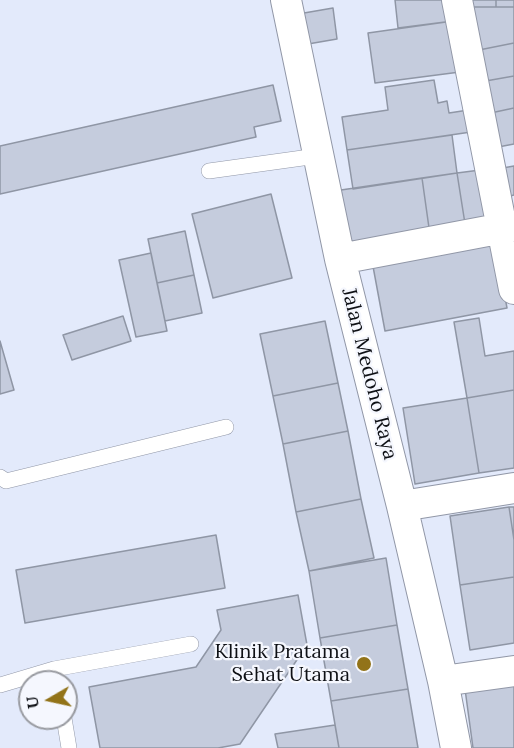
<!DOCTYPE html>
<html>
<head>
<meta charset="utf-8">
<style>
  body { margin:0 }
  #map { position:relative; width:514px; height:748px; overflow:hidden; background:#e3eafb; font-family:Lora,serif }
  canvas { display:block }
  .north { position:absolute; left:18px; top:670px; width:60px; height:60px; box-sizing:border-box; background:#f5f7fe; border:2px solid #999ba1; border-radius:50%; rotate:261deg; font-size:16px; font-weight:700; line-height:24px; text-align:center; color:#0e1015 }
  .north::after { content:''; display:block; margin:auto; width:21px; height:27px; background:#927319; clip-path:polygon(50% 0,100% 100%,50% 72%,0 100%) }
</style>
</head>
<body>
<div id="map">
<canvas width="514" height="748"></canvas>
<div class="north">U</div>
</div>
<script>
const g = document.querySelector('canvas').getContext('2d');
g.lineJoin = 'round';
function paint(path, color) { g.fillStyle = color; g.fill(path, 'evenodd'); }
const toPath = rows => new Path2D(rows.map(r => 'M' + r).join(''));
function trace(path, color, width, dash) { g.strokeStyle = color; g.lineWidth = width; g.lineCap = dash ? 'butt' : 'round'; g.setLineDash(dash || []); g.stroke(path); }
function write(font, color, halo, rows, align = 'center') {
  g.font = font + ' Lora,serif'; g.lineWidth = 4.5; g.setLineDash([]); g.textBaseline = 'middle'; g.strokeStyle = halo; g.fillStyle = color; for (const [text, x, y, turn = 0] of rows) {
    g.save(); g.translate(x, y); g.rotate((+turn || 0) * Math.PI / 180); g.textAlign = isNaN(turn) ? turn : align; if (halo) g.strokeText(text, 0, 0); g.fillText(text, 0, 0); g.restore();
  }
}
const building = toPath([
  [395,0,450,0,453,21,398,28,395,0],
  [463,0,496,0,496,7,465,7,463,0],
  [496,0,514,0,514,7,496,7,496,0],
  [465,7,514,7,514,43,474,51,465,7],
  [333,8,337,39,308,44,304,13,333,8],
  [453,21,460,72,375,83,368,33,453,21],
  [514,43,514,76,480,82,474,51,514,43],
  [514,76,514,108,486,114,480,82,514,76],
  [434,80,438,103,447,101,449,113,475,109,478,131,347,150,342,117,388,110,385,87,434,80],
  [273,85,281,121,254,127,256,137,0,194,0,146,273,85],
  [514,108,514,144,493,148,486,114,514,108],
  [452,135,457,173,353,189,347,150,452,135],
  [514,166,514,195,503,198,497,169,514,166],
  [488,169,496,225,466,230,457,173,488,169],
  [457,173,466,230,430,235,422,178,457,173],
  [422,178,430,235,349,247,341,190,422,178],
  [271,194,292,278,213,298,192,214,271,194],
  [185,231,194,275,157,283,148,239,185,231],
  [494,238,507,308,385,331,372,261,494,238],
  [151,253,167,331,136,337,119,260,151,253],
  [194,275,202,313,165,321,157,283,194,275],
  [123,316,131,341,72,360,63,335,123,316],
  [479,318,485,356,514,351,514,390,467,398,454,322,479,318],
  [325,321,338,383,273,396,260,334,325,321],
  [0,341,14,390,0,394,0,341],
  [338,383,348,431,283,444,273,396,338,383],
  [514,390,514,468,479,473,467,398,514,390],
  [467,398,479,473,415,484,403,408,467,398],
  [348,431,361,499,296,512,283,444,348,431],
  [361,499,374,558,309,571,296,512,361,499],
  [509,507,514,507,514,540,509,507],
  [509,507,514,540,514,577,460,585,450,516,509,507],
  [216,535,225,588,25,623,16,570,216,535],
  [386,558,397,625,320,638,309,571,386,558],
  [514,577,514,643,470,650,460,585,514,577],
  [298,595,307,645,240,744,218,748,100,748,89,687,196,667,221,630,217,610,298,595],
  [397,625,408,689,331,701,320,638,397,625],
  [514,682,514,748,473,748,465,689,514,682],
  [408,689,418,748,339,748,331,701,408,689],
  [335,725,339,748,278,748,275,734,335,725]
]);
paint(building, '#c5ccdd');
trace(building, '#8f96a5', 1.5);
const service = toPath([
  [209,171,317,156],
  [0,477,6,481,226,427],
  [57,682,54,669,191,644],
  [0,685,54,669],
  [64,718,69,748]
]);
const minor = toPath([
  [286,0,340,259,402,506,443,681,456,748],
  [457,0,514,289],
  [340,259,514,226],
  [402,506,514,488],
  [443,681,514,671]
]);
trace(service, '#9197a7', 16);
trace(minor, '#9197a7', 32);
trace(service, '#fff', 15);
trace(minor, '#fff', 30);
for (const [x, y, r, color] of [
  [364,664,8,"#927319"]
]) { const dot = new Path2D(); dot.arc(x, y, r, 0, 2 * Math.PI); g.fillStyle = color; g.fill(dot); trace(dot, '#f5f7fe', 2); }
write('20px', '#0e1015', '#f5f7fe', [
  ["Jalan Medoho Raya",369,374,76]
]);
write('20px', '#0e1015', '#f5f7fe', [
  ["Klinik Pratama",350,652],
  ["Sehat Utama",350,675]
], 'right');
</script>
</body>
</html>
